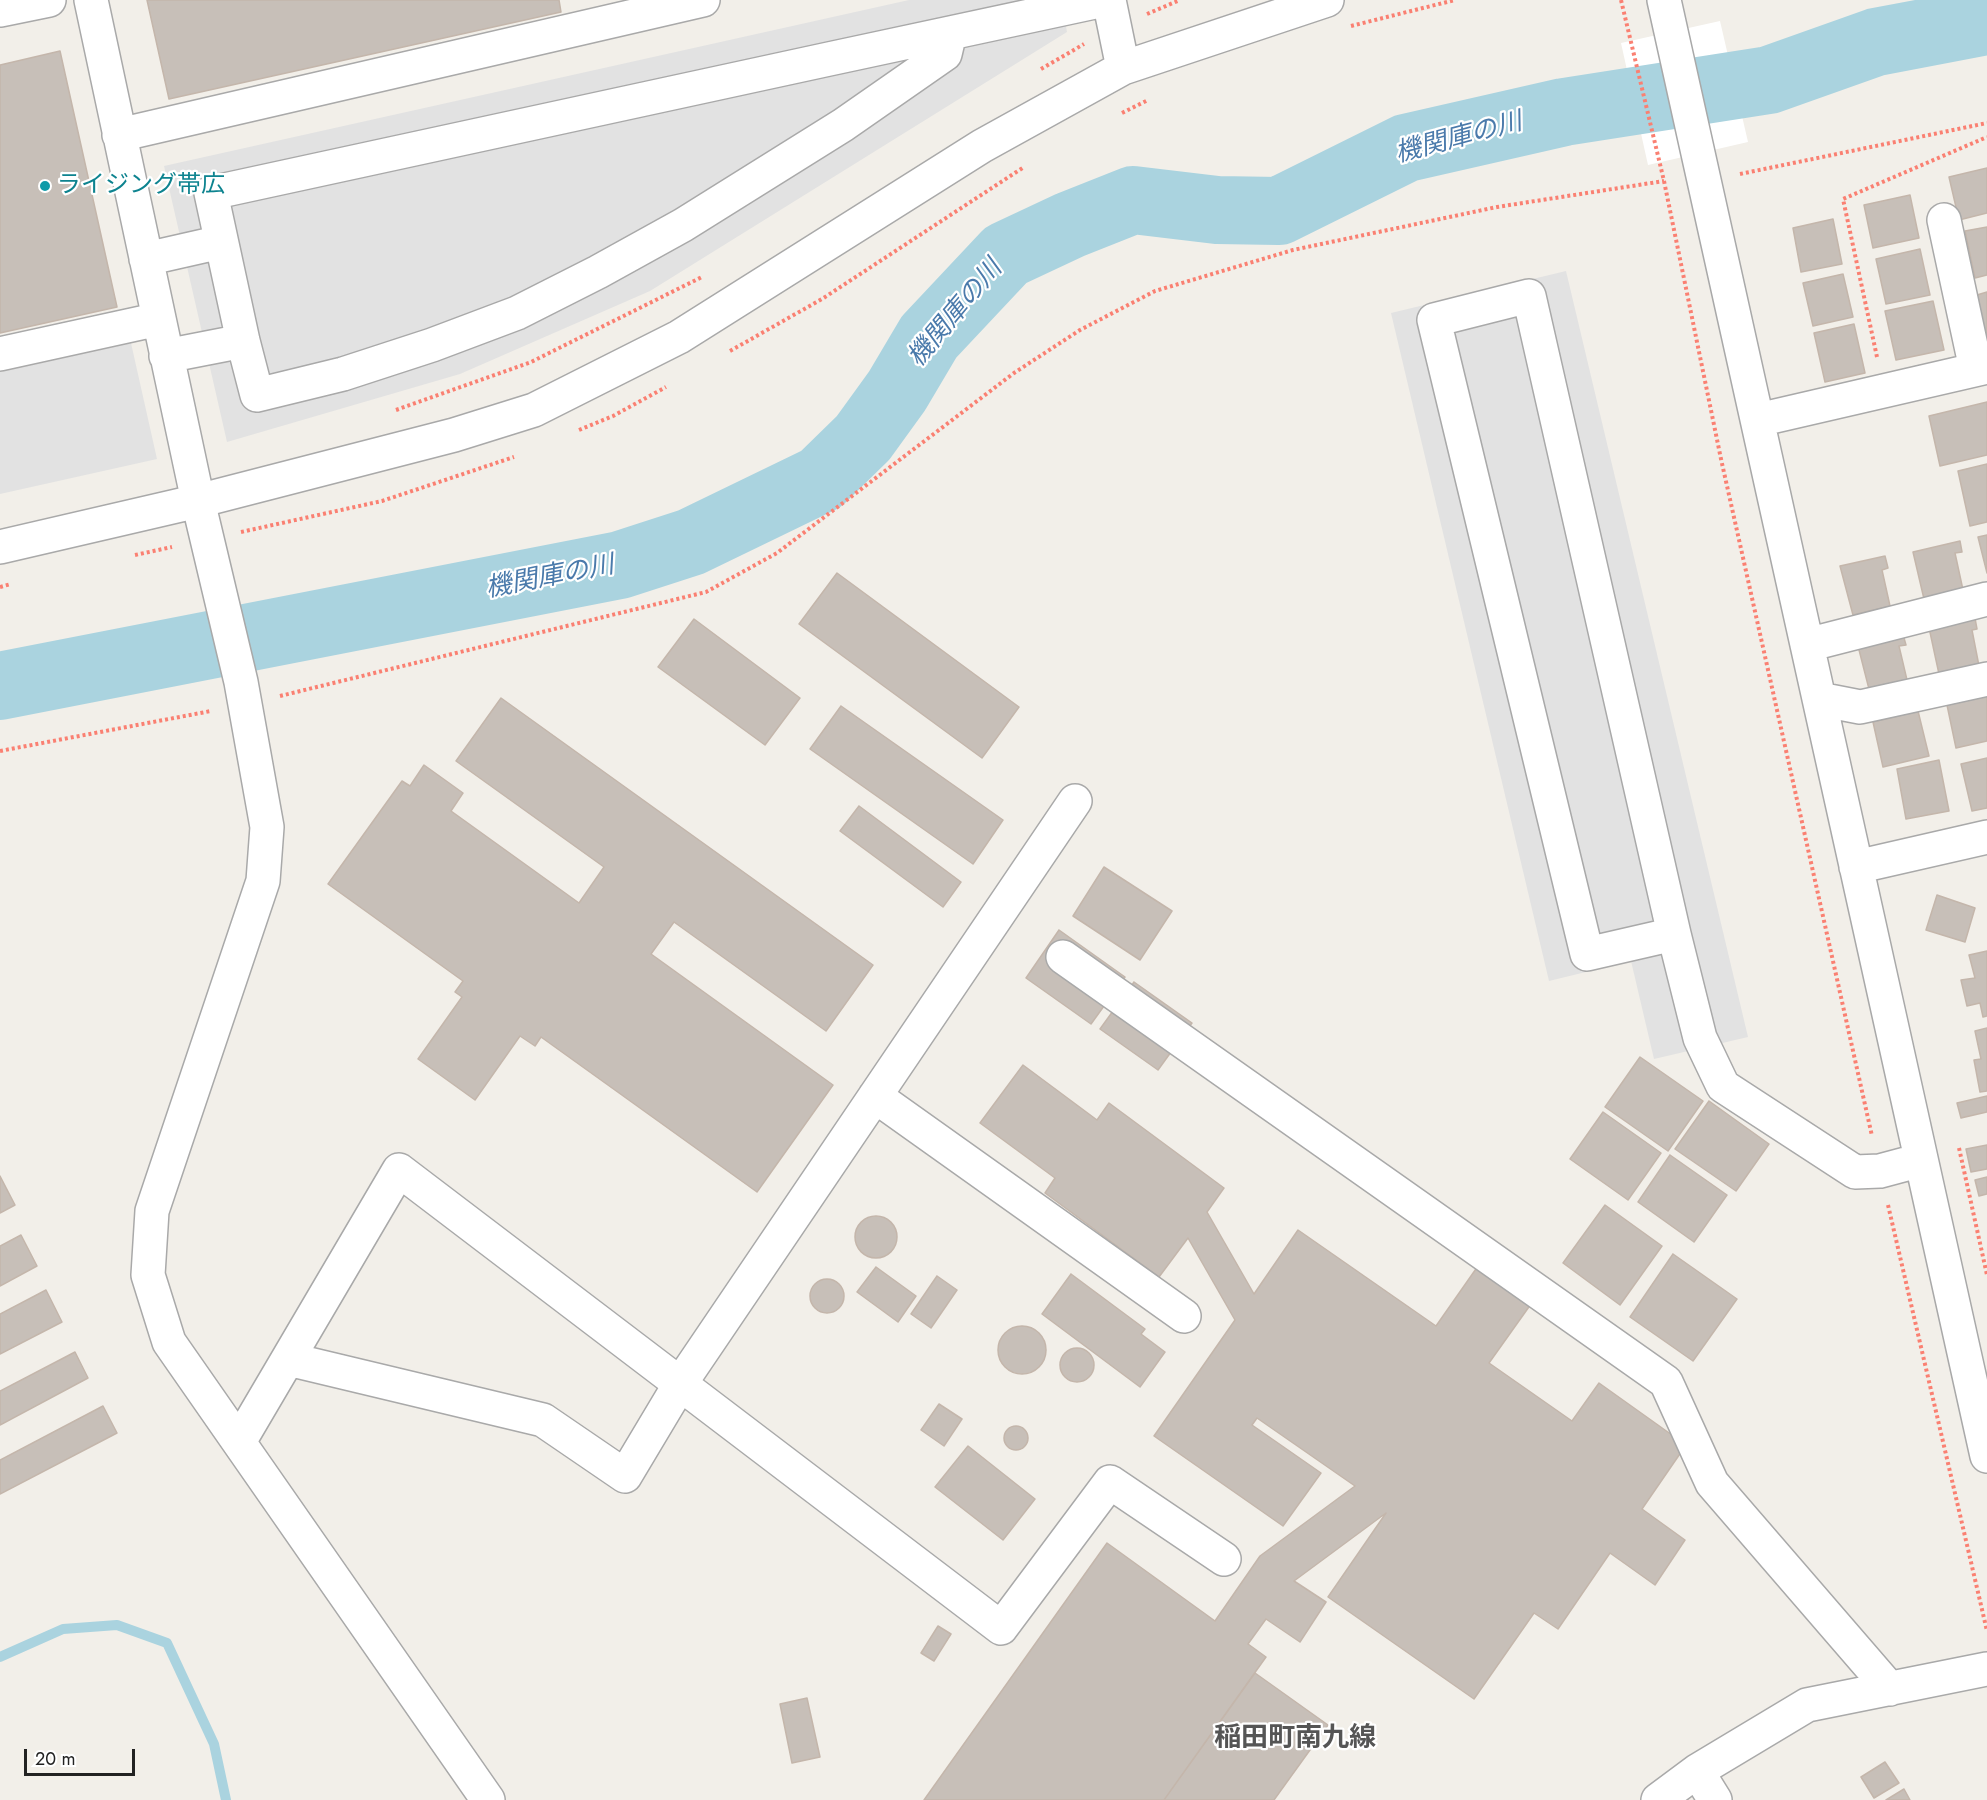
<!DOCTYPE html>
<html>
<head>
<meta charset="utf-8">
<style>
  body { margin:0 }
  #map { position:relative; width:1987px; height:1800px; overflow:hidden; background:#f2efe9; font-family:Jost,sans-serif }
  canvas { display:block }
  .scale { position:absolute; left:24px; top:1749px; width:111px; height:27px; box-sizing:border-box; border:3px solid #222; border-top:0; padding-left:8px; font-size:18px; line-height:21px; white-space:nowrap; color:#222; -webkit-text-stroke:4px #fff; paint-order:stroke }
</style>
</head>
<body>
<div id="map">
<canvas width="1987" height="1800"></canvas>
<div class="scale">20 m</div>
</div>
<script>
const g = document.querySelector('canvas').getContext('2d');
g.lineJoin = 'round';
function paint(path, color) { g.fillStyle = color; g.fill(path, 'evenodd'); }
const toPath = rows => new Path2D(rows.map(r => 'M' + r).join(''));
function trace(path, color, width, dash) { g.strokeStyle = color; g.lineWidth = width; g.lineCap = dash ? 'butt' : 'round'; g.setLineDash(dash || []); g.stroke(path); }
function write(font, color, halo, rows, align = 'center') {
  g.font = font + ' Jost,"Noto Sans JP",sans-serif'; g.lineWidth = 4.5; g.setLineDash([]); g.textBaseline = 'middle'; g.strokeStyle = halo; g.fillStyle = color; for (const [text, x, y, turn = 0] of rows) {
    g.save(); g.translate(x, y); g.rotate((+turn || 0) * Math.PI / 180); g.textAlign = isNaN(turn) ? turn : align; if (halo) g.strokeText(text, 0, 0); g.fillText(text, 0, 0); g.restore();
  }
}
paint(toPath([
  [909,0,1061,0,1067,32,650,291,460,374,227,442,164,166],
  [1566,271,1748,1037,1654,1059,1631,961,1549,981,1391,313],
  [131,343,157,459,0,494,0,372]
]), '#e2e2e2');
paint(toPath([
  [1720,21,1748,142,1648,165,1621,43]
]), '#fff');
trace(toPath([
  [0,1657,63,1629,117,1625,167,1643,214,1744,226,1800]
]), '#aad3df', 10);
trace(toPath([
  [0,686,620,565,691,542,821,479,863,438,897,391,929,337,1006,255,1070,225,1133,200,1217,210,1279,211,1406,148,1564,112,1769,80,1876,42,1987,21]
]), '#aad3df', 68);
const building = toPath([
  [147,0,559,0,561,12,169,99,147,0],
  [60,51,117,307,0,333,0,65,60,51],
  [1987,168,1987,213,1959,220,1949,177,1987,168],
  [1910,195,1919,238,1873,248,1864,205,1910,195],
  [1833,219,1842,264,1801,272,1793,228,1833,219],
  [1987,227,1987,275,1975,278,1965,231,1987,227],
  [1920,249,1930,295,1886,304,1876,259,1920,249],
  [1843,274,1853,317,1813,326,1803,283,1843,274],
  [1987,292,1987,340,1986,340,1977,295,1987,292],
  [1933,301,1944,350,1896,360,1885,311,1933,301],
  [1854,324,1865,373,1825,382,1814,333,1854,324],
  [1987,402,1987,455,1940,466,1929,416,1987,402],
  [1987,464,1987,522,1970,526,1958,471,1987,464],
  [1987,535,1987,573,1978,537,1987,535],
  [1960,541,1962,552,1955,553,1963,590,1924,599,1913,552,1960,541],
  [1885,556,1888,568,1882,570,1890,606,1853,615,1840,566,1885,556],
  [837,573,1019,707,982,758,799,624,837,573],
  [1974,613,1977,629,1972,630,1979,666,1939,674,1928,623,1974,613],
  [694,619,800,698,765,745,658,667,694,619],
  [1902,631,1906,645,1899,646,1907,680,1869,689,1857,642,1902,631],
  [1987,695,1987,741,1956,748,1947,705,1987,695],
  [501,698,873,965,826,1031,674,922,651,954,833,1085,757,1192,541,1037,535,1046,520,1036,475,1100,418,1059,462,997,455,992,463,981,328,884,402,781,410,786,424,765,463,793,451,811,579,903,604,867,456,761,501,698],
  [841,706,1003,820,973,864,810,749,841,706],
  [1918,711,1929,756,1883,767,1873,722,1918,711],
  [1987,758,1987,808,1972,811,1961,764,1987,758],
  [1939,760,1949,811,1906,819,1897,769,1939,760],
  [859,806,961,882,943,907,840,831,859,806],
  [1104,867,1172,911,1140,960,1073,916,1104,867],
  [1937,895,1975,908,1965,942,1926,930,1937,895],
  [1059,930,1125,977,1091,1024,1026,978,1059,930],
  [1987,951,1987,1016,1983,1017,1980,1003,1967,1006,1961,980,1975,978,1969,955,1987,951],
  [1134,982,1192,1023,1158,1070,1100,1029,1134,982],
  [1987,1028,1987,1091,1980,1092,1974,1060,1981,1059,1975,1031,1987,1028],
  [1640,1057,1703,1101,1668,1151,1605,1107,1640,1057],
  [1023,1065,1097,1120,1109,1103,1224,1188,1207,1212,1254,1294,1298,1230,1436,1326,1478,1266,1531,1304,1489,1363,1572,1421,1599,1383,1686,1445,1642,1509,1685,1540,1655,1585,1610,1553,1558,1629,1534,1613,1474,1699,1328,1597,1386,1513,1294,1581,1326,1602,1300,1642,1266,1619,1248,1644,1266,1657,1164,1800,924,1800,1107,1543,1215,1621,1260,1556,1355,1486,1257,1418,1252,1425,1321,1473,1283,1526,1154,1436,1235,1320,1188,1238,1159,1277,1045,1193,1055,1178,980,1123,1023,1065],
  [1987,1096,1987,1112,1961,1118,1957,1103,1987,1096],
  [1709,1101,1769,1144,1736,1191,1675,1149,1709,1101],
  [1603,1112,1661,1153,1628,1200,1570,1159,1603,1112],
  [1987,1145,1987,1169,1971,1172,1966,1149,1987,1145],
  [1670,1155,1727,1195,1694,1242,1638,1202,1670,1155],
  [0,1176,15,1205,0,1213,0,1176],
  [1987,1177,1987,1194,1979,1196,1975,1180,1987,1177],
  [1605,1205,1662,1246,1620,1305,1563,1263,1605,1205],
  '855 1237a21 21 0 1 1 42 0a21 21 0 1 1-42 0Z',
  [21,1235,37,1266,0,1286,0,1246,21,1235],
  [1673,1254,1737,1299,1693,1361,1630,1317,1673,1254],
  [876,1267,916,1296,898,1322,857,1292,876,1267],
  [1071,1274,1145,1329,1141,1334,1165,1352,1140,1387,1042,1314,1071,1274],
  [937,1276,957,1290,931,1328,911,1314,937,1276],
  '810 1296a17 17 0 1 1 34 0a17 17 0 1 1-34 0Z',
  [46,1290,62,1322,0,1354,0,1314,46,1290],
  '998 1350a24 24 0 1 1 48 0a24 24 0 1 1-48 0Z',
  '1060 1365a17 17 0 1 1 34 0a17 17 0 1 1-34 0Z',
  [75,1352,88,1378,0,1425,0,1391,75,1352],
  [939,1404,962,1419,944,1446,921,1430,939,1404],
  [103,1406,117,1433,0,1494,0,1460,103,1406],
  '1004 1438a12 12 0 1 1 24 0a12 12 0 1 1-24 0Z',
  [968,1446,1035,1499,1003,1540,935,1487,968,1446],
  [938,1626,951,1634,934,1661,921,1653,938,1626],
  [1255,1673,1328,1725,1274,1800,1164,1800,1255,1673],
  [807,1698,820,1757,792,1763,780,1704,807,1698],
  [1885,1762,1899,1783,1874,1798,1861,1777,1885,1762],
  [1904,1789,1910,1800,1886,1800,1904,1789]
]);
paint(building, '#c7bfb8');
trace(building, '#c4b6ab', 1.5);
const minor = toPath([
  [91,0,198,501,241,682,267,827,263,881,152,1211,148,1275,169,1342,488,1800],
  [1109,0,1123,68],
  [1664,0,1987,1456],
  [0,10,49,0],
  [950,33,945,54,843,125,683,225,598,272,517,313,432,345,343,374,257,395,243,341,211,193,829,59,1104,0],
  [119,135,703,0],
  [1944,220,1976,369],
  [146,259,221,242],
  [0,354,159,319],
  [166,356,243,341],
  [1758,420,1987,367],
  [0,547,198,501,454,435,534,410,679,337,982,146,1123,68,1327,0],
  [1807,645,1987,599],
  [1819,699,1860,707,1987,679],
  [1856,867,1987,837],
  [1674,934,1587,954,1434,320,1529,296,1674,934,1700,1038,1723,1086,1855,1172,1880,1171,1921,1160],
  [1063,957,1666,1382,1712,1483,1890,1689],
  [875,1096,1184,1316],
  [288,1359,543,1420,625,1476,680,1384,1075,801],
  [239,1442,399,1170,1001,1628,1110,1482,1224,1559],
  [1697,1771,1715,1800],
  [1658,1800,1697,1771,1807,1705,1987,1669]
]);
trace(minor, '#a9a9a9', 36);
trace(toPath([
  [1621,0,1664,181,1721,459,1872,1136],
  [1147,14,1180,0],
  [1351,26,1455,0],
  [1041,69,1084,44],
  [1122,113,1148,100],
  [1740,174,1987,123],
  [730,351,822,299,1024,167],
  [1877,357,1843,199,1987,137],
  [396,410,531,362,702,277],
  [579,430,613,416,666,387],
  [241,532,382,501,514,457],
  [135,555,172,547],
  [0,587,11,584],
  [280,696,706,592,777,553,1014,373,1080,330,1155,291,1293,250,1497,207,1664,181],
  [0,751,211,711],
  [1959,1148,1987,1275],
  [1888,1205,1987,1631]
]), '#fa8072', 4, [3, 3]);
trace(minor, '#fff', 33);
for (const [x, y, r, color] of [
  [45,186,6,"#0f9aa8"]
]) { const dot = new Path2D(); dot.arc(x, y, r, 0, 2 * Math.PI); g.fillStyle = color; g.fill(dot); trace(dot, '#fff', 2); }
write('24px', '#0d838f', '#fff', [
  ["ライジング帯広",57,186]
], 'left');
write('italic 26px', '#4a7aab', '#fff', [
  ["機関庫の川",1459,139,-15],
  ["機関庫の川",956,314,-50],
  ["機関庫の川",550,578,-11]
]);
write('bold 27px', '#555', '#fff', [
  ["稲田町南九線",1295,1739]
]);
</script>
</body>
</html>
